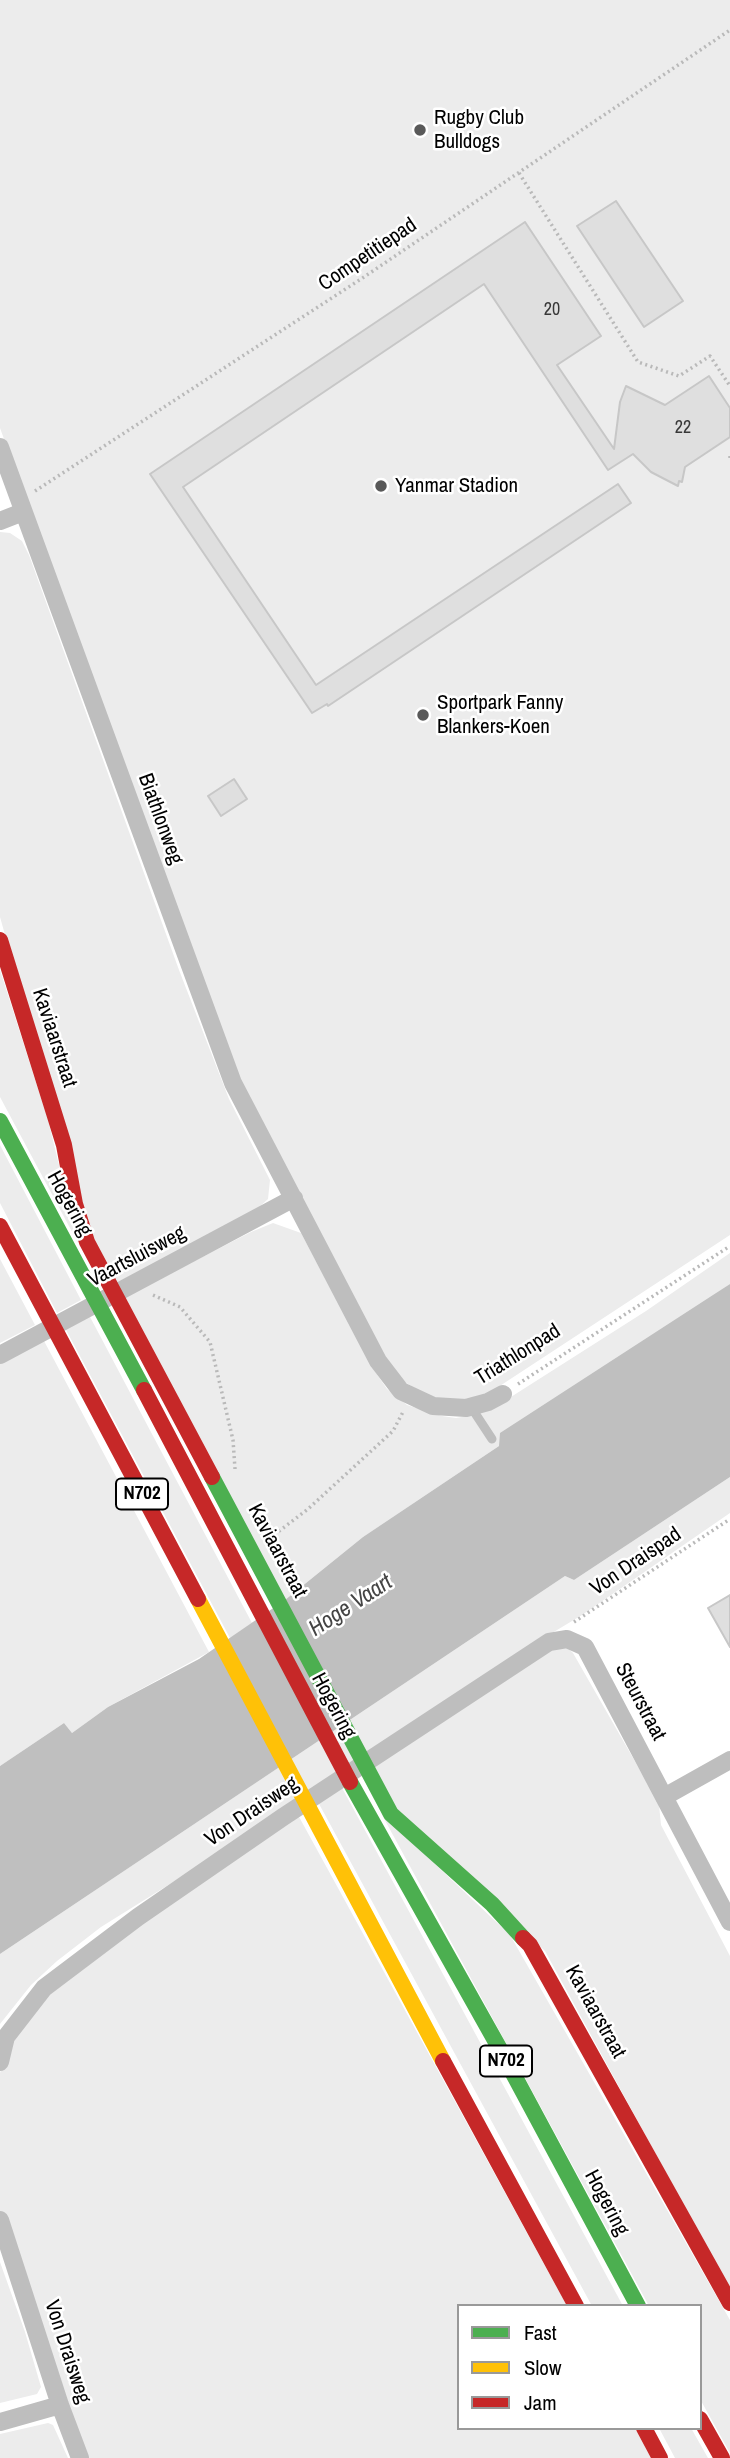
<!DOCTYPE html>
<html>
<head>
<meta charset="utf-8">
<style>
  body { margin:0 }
  #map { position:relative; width:730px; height:2458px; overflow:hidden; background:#fff; font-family:"Archivo Narrow",sans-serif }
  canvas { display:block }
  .legend { position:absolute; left:457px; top:2304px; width:245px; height:126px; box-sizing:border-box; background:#fff; border:2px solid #999; margin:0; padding:9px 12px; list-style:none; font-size:21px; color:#000 }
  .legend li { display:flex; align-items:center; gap:14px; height:35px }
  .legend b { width:35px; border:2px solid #999 }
</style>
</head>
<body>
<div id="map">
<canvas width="730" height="2458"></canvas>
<ul class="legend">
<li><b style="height:9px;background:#4caf50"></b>Fast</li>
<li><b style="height:9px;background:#ffc107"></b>Slow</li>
<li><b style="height:9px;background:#c62828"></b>Jam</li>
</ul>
</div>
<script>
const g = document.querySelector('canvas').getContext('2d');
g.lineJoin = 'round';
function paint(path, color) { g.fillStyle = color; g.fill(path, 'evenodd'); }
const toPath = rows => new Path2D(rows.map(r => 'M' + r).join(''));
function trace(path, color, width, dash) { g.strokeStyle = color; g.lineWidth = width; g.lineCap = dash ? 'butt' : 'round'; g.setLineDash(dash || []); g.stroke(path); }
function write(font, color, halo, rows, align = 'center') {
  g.font = font + ' "Archivo Narrow",sans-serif'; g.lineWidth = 5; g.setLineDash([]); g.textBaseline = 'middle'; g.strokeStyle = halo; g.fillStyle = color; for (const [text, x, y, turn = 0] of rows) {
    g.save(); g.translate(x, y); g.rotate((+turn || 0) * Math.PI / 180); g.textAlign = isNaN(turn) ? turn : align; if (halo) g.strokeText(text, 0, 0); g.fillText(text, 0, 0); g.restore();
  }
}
paint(toPath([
  [0,0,730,0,730,1235,483,1397,446,1401,423,1394,399,1378,379,1346,240,1082,0,428],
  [0,532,10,533,22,541,29,555,179,970,229,1099,270,1180,268,1199,255,1211,116,1283,89,1232,0,917],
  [0,970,48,1120,78,1243,0,1097],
  [0,1145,81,1300,57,1313,0,1203],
  [273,1223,301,1233,374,1370,387,1389,407,1405,442,1416,456,1418,468,1416,503,1402,646,1311,730,1253,730,1284,499,1446,363,1537,285,1600,124,1297,251,1232],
  [0,1259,35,1325,0,1343],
  [89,1315,252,1623,230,1638,65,1328],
  [43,1339,209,1652,108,1707,72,1733,64,1723,0,1766,0,1362],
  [730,1477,730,1513,582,1615,547,1636,242,1839,101,1927,57,1961,31,1985,0,2024,0,1954,565,1576,574,1580],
  [568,1648,573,1653,649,1786,659,1805,661,1825,730,1956,730,2290,545,1951,396,1810,373,1766,551,1649],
  [341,1786,623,2306,592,2306,318,1802],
  [381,1813,510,1935,730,2320,730,2453,700,2399,700,2306,649,2306],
  [298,1815,567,2306,459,2306,459,2428,635,2428,651,2458,87,2458,0,2218,0,2073,7,2053,32,2010,57,1984],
  [0,2262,25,2332,41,2387,37,2394,0,2403],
  [48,2423,53,2425,68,2458,0,2458,0,2434],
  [659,2428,691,2428,708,2458,675,2458]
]), '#ececec');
paint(toPath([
  [730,1284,730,1477,574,1580,565,1576,0,1954,0,1766,64,1723,72,1733,108,1707,199,1659,285,1600,363,1537,499,1446,500,1433]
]), '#bfbfbf');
const building = toPath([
  [616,201,683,301,644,327,577,226,616,201],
  [525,222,601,336,557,365,614,449,620,402,626,386,665,405,709,376,730,408,730,437,685,467,682,482,679,481,678,486,651,472,633,454,608,470,484,284,183,487,316,685,618,484,631,503,328,706,327,704,312,713,150,474,525,222],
  [234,779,247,799,221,816,208,796,234,779],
  [730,1595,730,1647,708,1608,730,1595]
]);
paint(building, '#dfdfdf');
trace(building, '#c7c7c7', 2);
trace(toPath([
  [519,173,638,362,679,376,710,356,730,386],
  [730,456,730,460],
  [35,491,361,279,730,30],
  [153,1295,180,1307,210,1342,233,1440,235,1469],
  [518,1384,730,1246],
  [270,1538,308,1509,393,1431,403,1412],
  [574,1622,730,1519]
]), '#b9b9b9', 3.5, [2, 3.5]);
trace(toPath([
  [471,1407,492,1439]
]), '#bebebe', 9);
trace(toPath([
  [0,447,233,1083,378,1361,401,1391,433,1406,466,1408,488,1402,503,1394],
  [0,521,23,512],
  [0,1355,294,1198],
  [664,1797,730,1760],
  [0,2062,6,2037,44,1988,138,1917,283,1817,549,1642,567,1639,585,1647,730,1922],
  [0,2220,60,2405,80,2458],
  [0,2422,60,2405]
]), '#bebebe', 18);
trace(toPath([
  [0,1121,144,1390],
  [212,1477,391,1814,492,1904,523,1938],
  [350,1782,501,2051,638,2306]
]), '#4caf50', 16);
trace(toPath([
  [198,1599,443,2061]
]), '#ffc107', 16);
trace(toPath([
  [0,940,64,1145,75,1204,87,1242,212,1477],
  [0,1226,198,1599],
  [144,1390,350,1782],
  [523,1938,530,1945,730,2303],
  [443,2061,576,2306],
  [700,2419,722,2458],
  [644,2428,660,2458]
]), '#c62828', 16);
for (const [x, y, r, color] of [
  [420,130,7,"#595959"],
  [381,486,7,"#595959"],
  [423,715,7,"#595959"]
]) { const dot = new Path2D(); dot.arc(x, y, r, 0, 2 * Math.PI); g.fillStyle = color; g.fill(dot); trace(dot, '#fff', 2.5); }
write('18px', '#383838', null, [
  ["20",552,310],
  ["22",683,428]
]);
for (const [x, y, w] of [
  [142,1494,52],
  [506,2061,52]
]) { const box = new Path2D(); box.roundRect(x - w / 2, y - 15.5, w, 31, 5); g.fillStyle = '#fff'; g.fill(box); trace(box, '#000', 2); }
write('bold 19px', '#000', null, [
  ["N702",142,1494],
  ["N702",506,2061]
]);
write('21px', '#000', '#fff', [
  ["Rugby Club",434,118],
  ["Bulldogs",434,142],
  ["Yanmar Stadion",395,486],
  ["Sportpark Fanny",437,703],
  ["Blankers-Koen",437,727]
], 'left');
write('21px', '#000', '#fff', [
  ["Competitiepad",368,255,-34],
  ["Biathlonweg",160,819,70],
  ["Kaviaarstraat",54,1038,72],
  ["Hogering",69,1204,61],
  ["Vaartsluisweg",137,1257,-28],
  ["Triathlonpad",518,1355,-32],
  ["Kaviaarstraat",277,1551,62],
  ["Von Draispad",636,1562,-34],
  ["Steurstraat",640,1702,62],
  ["Hogering",333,1706,62],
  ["Von Draisweg",252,1812,-34],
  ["Kaviaarstraat",595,2012,61],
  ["Hogering",606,2203,62],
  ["Von Draisweg",67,2352,72]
]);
write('italic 23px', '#444', '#fff', [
  ["Hoge Vaart",351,1606,-33]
]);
</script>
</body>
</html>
